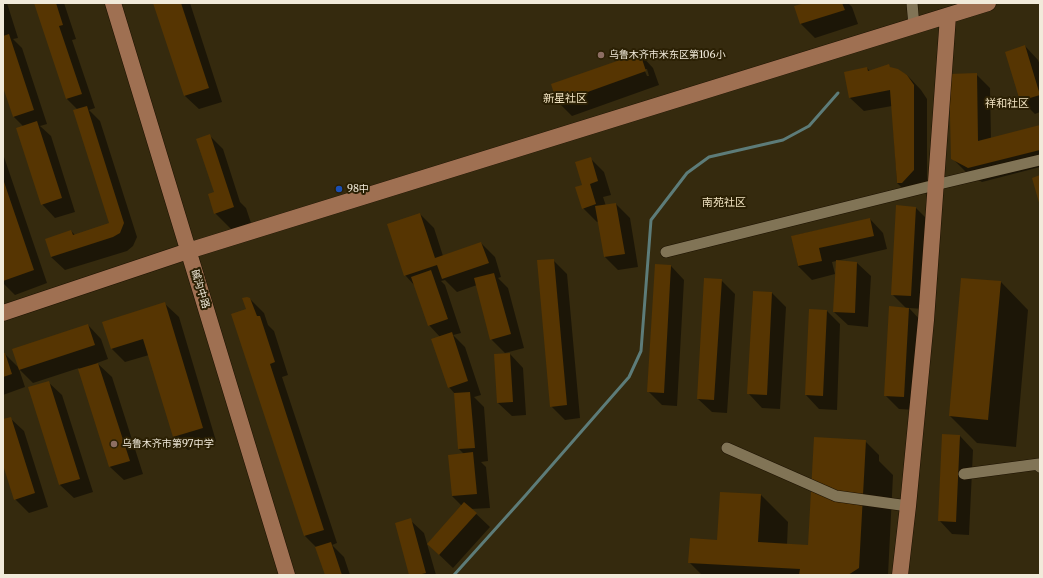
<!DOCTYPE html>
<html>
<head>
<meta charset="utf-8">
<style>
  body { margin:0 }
  #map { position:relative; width:1043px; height:578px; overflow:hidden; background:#352a0e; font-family:Merriweather,serif }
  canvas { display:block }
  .frame { position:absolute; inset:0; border:4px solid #f1eada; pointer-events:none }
</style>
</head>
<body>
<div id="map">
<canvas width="1043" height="578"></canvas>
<div class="frame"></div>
</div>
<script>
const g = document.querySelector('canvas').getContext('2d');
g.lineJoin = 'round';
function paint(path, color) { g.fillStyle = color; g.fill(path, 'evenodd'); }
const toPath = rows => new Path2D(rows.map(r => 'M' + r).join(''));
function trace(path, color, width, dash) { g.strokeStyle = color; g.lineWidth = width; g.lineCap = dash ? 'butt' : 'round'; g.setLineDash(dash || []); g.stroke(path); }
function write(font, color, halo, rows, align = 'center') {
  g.font = font + ' Merriweather,"Noto Sans SC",serif'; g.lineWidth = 4; g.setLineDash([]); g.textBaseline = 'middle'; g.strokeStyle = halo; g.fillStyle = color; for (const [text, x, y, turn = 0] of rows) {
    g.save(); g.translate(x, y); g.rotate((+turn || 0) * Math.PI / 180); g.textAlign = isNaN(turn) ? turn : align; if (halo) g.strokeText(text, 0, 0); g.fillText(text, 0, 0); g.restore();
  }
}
paint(toPath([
  [3,3,7,3,18,38,13,39,22,48,47,124,40,126,51,136,75,212,55,218,42,204,24,127,13,116,3,84],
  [35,3,64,3,76,39,72,40,95,108,89,110,100,121,137,237,133,246,127,251,65,270,51,257,71,231,75,235,110,224,78,110,67,99],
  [154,3,190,3,222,102,199,109,185,96],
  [808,3,848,3,852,7,858,24,815,38,801,24,796,7],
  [1025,46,1038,60,1040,65,1040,112,1035,114,1021,100],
  [640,54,653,68,659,85,572,116,558,102],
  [644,69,647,69,649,76,647,76],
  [888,65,892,69,907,75,921,90,927,99,927,184,916,196,911,196,897,183,892,106,864,111,850,98,867,68,870,71],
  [976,74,990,88,991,139,1040,126,1040,167,982,182,966,172,952,158],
  [209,135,223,149,240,202,246,208,252,226,234,232,215,213,215,193],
  [3,154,47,283,15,295,3,283,3,261,5,249,3,243],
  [590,158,604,172,611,195,603,197,606,206,616,204,630,218,638,267,618,270,605,257,599,221,597,222,583,208,584,185],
  [916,208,929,221,924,309,909,308,922,322,917,410,899,409,885,395,906,308,892,294],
  [420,214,434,228,443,256,481,243,495,257,501,277,498,278,508,288,524,348,505,353,491,339,477,285,457,292,445,280,441,281,445,285,461,333,453,335,465,347,481,395,474,397,484,407,488,461,481,462,486,467,490,508,471,509,490,527,453,568,428,544,462,506,452,496,464,454,459,449,455,394,449,387,440,337,429,325,415,286,405,275],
  [870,219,883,233,887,249,832,262,835,274,812,280,798,266,792,236],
  [553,260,567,274,580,418,565,420,551,406],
  [857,263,871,276,868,327,848,325,834,312],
  [671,266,684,280,677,406,662,405,648,391],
  [721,280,735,294,727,413,712,412,698,399],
  [1001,282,1028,310,1016,447,977,443,950,416],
  [753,292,772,293,786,307,780,409,762,408,749,394],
  [250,299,264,313,268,325,274,331,288,375,282,377,337,543,332,545,344,557,350,575,326,575,317,548,305,536,247,310],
  [165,304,179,317,216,441,188,450,174,437,149,355,125,362,111,348],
  [810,310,827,311,840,324,837,410,819,409,806,395],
  [88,325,101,339,108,359,97,363,112,377,143,474,124,480,110,467,79,368,33,383,19,369,25,387,3,395,3,354,5,354,19,368],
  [510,354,523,368,526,415,512,416,498,403],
  [48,382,62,395,93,492,74,498,60,485,30,388],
  [10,418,24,431,48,507,29,513,15,499,3,462,3,420],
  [960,436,973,450,969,535,952,534,939,520],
  [865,441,879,455,879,461,893,475,888,575,702,575,689,562,718,541,761,495,788,522,787,545,809,546],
  [410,520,424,533,436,575,410,575]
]), '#0007');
trace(toPath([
  [454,575,525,496,629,377,641,351,651,220,687,173,709,157,783,140,809,126,838,93]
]), '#5d7c79', 3);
paint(toPath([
  [34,3,56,3,63,25,59,26,82,94,66,99],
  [153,3,181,3,209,88,184,96],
  [805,3,842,3,845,10,800,24,794,6],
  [9,34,34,110,13,117,3,87,3,36],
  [1025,45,1040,95,1020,101,1005,52],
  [640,53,646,71,557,103,551,84],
  [889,64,890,67,898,69,907,75,914,85,914,170,902,183,897,183,890,90,849,98,844,72,867,67,868,71],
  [977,73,978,141,1040,125,1040,150,968,168,951,159,949,74],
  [87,106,124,223,120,233,113,237,51,257,45,239,71,230,73,235,109,223,73,110],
  [37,121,62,198,41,205,16,128],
  [210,134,234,207,214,214,208,194,214,192,196,139],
  [591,157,598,181,590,184,596,204,582,209,575,187,582,185,575,162],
  [1040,175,1040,206,1032,178],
  [3,179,34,270,3,281,3,256,4,249,3,246],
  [616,203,625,254,604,257,595,206],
  [896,205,916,207,911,296,891,295],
  [420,213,435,258,481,242,489,263,442,279,437,265,404,276,387,224],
  [870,218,874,236,819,248,822,261,798,266,791,236],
  [554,259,567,405,550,407,537,260],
  [836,260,857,262,855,313,833,312],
  [655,264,671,265,664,393,647,392],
  [431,270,448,319,428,326,411,277],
  [494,273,511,334,490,340,474,278],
  [704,278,722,279,714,400,697,399],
  [961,278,1001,281,988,420,949,416],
  [753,291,772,292,767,395,747,394],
  [247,297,250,298,257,316,260,316,275,362,270,364,324,530,304,536,231,314,246,309,242,298],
  [165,302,203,428,173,437,143,339,111,349,102,322],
  [889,306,909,308,904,397,884,396],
  [809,309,827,310,823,396,805,395],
  [88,324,95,345,19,370,12,349],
  [452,332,468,381,448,388,431,339],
  [3,353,5,353,12,374,3,377],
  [510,353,513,402,497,403,494,354],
  [98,363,130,461,109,467,78,369],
  [49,381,80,479,59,485,28,387],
  [470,392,475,448,458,449,454,393],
  [11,417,35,493,14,500,3,465,3,419],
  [942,434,960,435,956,522,938,521],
  [814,437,866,440,859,568,848,575,799,575,800,569,688,563,690,538,717,540,720,492,761,494,758,542,808,545],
  [473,452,477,494,452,496,448,455],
  [464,502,477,513,439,555,427,544],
  [411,518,426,573,418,575,409,575,395,523],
  [331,542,342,575,325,575,315,547]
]), '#563502');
const street = toPath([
  [912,3,914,26],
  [666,252,935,185,1040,160],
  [727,448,836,496,908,506],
  [964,474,1039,464,1040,467]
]);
const secondary = toPath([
  [113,3,287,575],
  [3,313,188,251,988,3],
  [900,575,908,506,926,320,948,16]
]);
trace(street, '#1d1200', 12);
trace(secondary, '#1d1200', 17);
trace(street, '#817456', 11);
trace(secondary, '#9f7052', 16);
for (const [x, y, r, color] of [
  [601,55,4,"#8d6e63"],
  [339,189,4,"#1a4fb4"],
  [114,444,4,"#8d6e63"]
]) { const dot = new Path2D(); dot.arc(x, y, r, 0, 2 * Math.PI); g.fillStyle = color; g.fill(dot); trace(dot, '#2b2004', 1.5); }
write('10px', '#f1eada', '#2b2004', [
  ["乌鲁木齐市米东区第106小",609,55],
  ["98中",347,189],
  ["乌鲁木齐市第97中学",122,444]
], 'left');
write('10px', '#f1eada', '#2b2004', [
  ["碱沟中路",200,289,73]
]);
write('11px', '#f0e2c1', '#2b2004', [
  ["新星社区",565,99],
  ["祥和社区",1007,104],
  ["南苑社区",724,203]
]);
</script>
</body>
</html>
